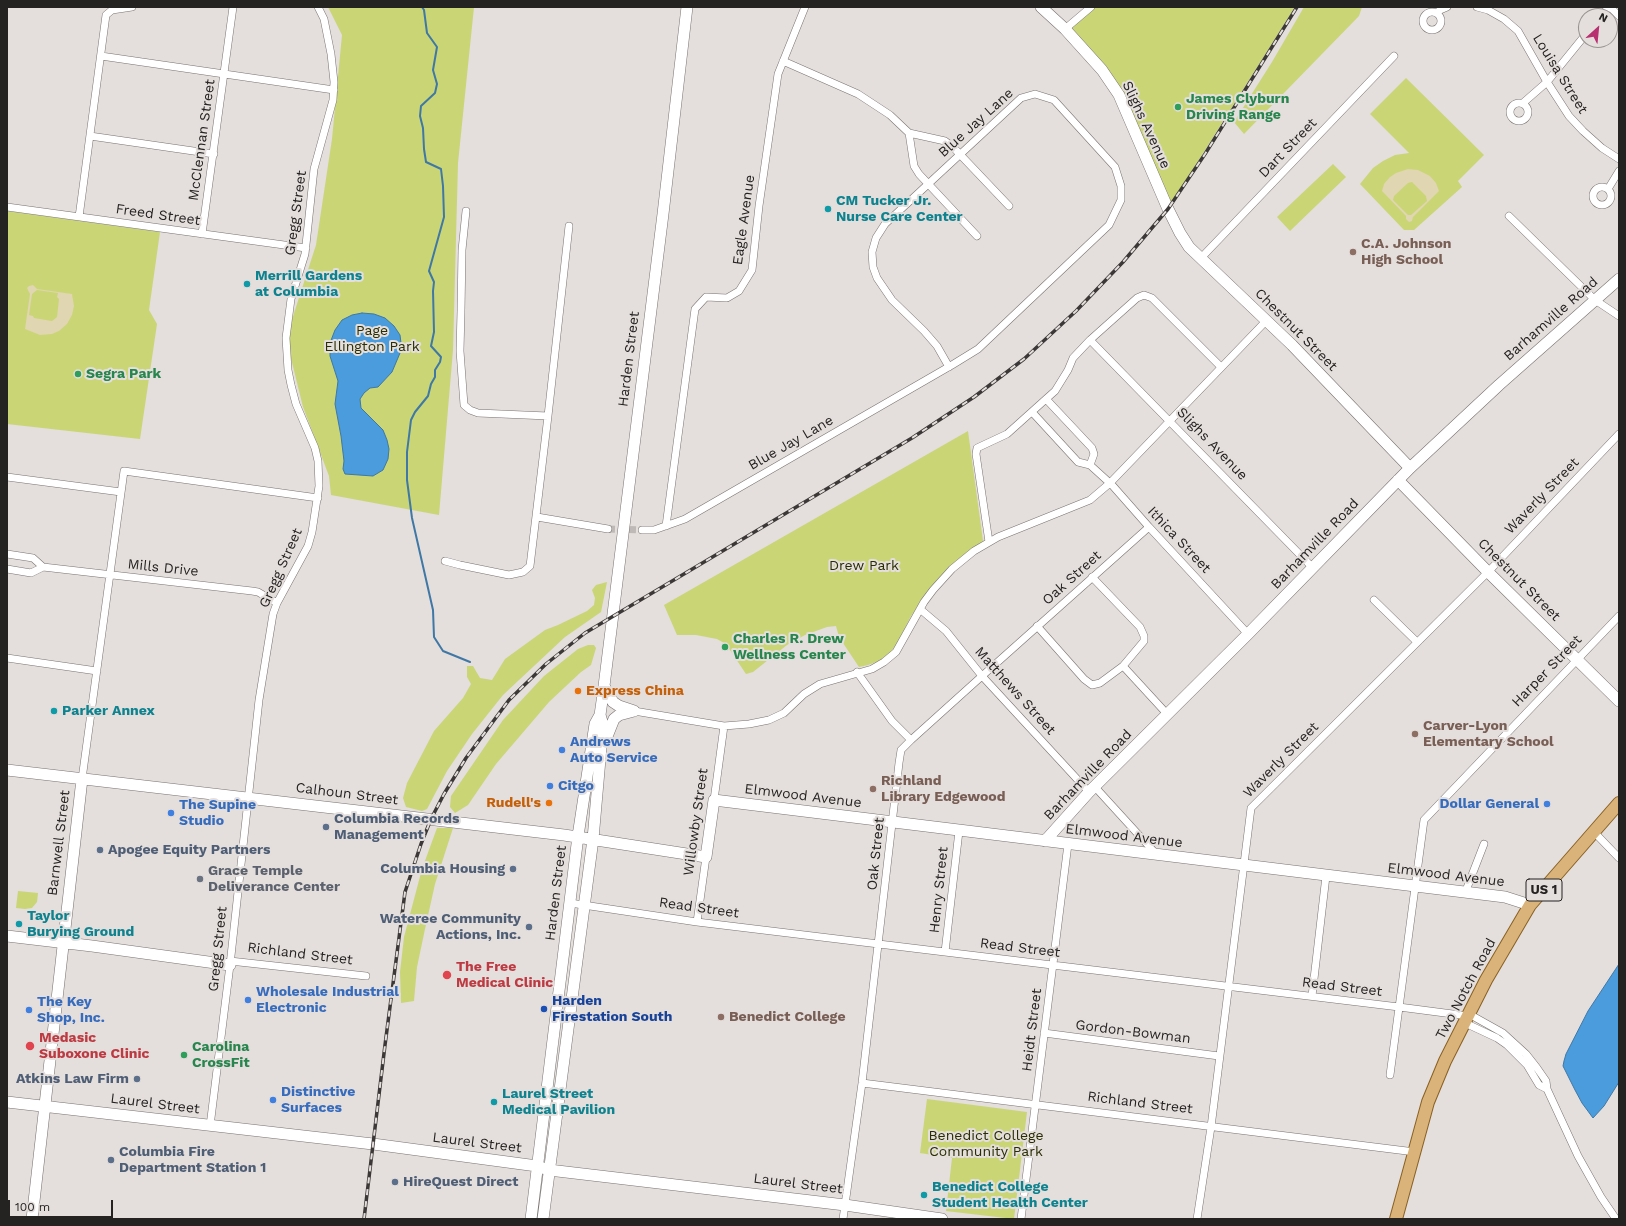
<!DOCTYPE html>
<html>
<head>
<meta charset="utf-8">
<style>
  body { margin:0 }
  #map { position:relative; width:1626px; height:1226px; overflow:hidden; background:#e4dedc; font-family:"Work Sans",sans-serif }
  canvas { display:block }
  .frame { position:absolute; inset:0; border:8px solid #252322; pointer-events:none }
  .north { position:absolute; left:1578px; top:8px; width:40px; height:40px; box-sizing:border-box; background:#e4dedc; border:1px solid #989392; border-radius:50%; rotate:27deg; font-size:11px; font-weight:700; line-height:16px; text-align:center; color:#252322 }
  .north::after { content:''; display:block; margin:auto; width:14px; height:18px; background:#b83070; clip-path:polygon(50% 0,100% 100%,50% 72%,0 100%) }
  .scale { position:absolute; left:8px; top:1200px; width:105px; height:18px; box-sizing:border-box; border:2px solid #252322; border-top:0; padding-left:5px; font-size:12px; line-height:14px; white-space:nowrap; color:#252322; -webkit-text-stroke:3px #e4dedc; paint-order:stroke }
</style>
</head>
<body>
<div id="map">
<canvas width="1626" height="1226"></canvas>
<div class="frame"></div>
<div class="north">N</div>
<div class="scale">100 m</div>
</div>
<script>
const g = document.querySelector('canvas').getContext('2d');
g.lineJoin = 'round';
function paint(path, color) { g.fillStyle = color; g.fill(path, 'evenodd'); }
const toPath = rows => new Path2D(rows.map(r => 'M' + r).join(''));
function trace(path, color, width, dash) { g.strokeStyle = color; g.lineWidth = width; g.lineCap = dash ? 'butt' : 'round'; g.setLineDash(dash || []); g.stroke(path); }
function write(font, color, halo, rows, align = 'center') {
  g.font = font + ' "Work Sans",sans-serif'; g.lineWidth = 4; g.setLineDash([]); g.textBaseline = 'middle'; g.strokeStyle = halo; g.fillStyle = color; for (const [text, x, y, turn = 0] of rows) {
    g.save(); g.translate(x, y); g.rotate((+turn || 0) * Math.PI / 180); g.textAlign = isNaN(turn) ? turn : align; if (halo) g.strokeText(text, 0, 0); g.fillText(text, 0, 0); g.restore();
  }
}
paint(toPath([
  [328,7,474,7,458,163,453,350,439,515,331,495,329,476,303,407,286,338,316,245,332,139,342,35],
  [1091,7,1295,7,1168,209,1117,92,1065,29],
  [1304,7,1362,7,1359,16,1244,134,1234,122,1272,62],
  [1406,78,1484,155,1458,181,1462,187,1414,230,1404,230,1360,184,1373,168,1383,161,1395,155,1409,153,1370,114],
  [1333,164,1346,177,1290,231,1277,217],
  [7,211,160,232,149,310,157,324,140,439,7,424],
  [968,431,983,541,956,561,935,582,911,616,898,642,890,653,879,661,868,665,859,667,839,637,836,626,827,627,805,635,787,645,753,672,746,674,726,644,717,639,696,635,677,635,664,605],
  [607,582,601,612,565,637,503,695,472,734,447,771,427,809,422,811,406,807,403,798,407,783,434,731,463,698,471,684,467,677,467,666,473,666,480,678,492,680,505,659,545,630,558,625,587,611,594,605,595,598,592,590,596,585],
  [588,645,594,645,596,648,591,665,581,672,549,702,496,764,468,805,455,813,450,807,451,796,503,720,544,676,578,649],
  [437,828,453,828,435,884,425,929,417,967,414,1001,401,1003,400,972,404,937,422,869],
  [18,891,38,893,37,902,32,908,25,909,16,908],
  [927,1099,1027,1112,1014,1219,946,1211,952,1158,920,1153]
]), '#cad576');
paint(toPath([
  [1408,169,1418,170,1430,176,1436,183,1439,191,1413,217,1412,221,1409,222,1406,219,1406,216,1382,191,1384,184,1390,177,1396,173],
  [1412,182,1426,196,1427,201,1411,215,1408,215,1393,200,1394,196,1408,183],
  [33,285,37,289,72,294,74,306,72,315,67,324,59,331,52,334,40,335,25,329,30,294,27,288,29,286],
  [37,290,58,293,57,297,59,299,57,317,52,321,34,318,33,316,29,315,32,294]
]), '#e0d6b1');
const water = toPath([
  [362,313,374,314,385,318,394,326,400,335,401,343,400,353,392,372,378,387,370,388,364,393,360,399,361,408,383,430,387,440,389,449,388,459,383,470,373,476,345,474,343,469,344,461,341,436,335,404,338,381,330,356,330,343,335,330,342,320,352,315,362,313],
  [1619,964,1619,1082,1604,1106,1593,1118,1582,1103,1575,1090,1563,1066,1564,1061,1566,1054,1588,1011,1619,964]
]);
paint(water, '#4a9cdd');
trace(water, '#3f78a5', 1);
trace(toPath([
  [422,7,424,10,427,33,437,47,433,70,437,84,435,93,421,106,420,116,423,128,424,149,426,162,441,169,443,186,444,217,429,271,434,282,433,291,434,332,431,346,441,357,440,362,435,370,435,377,431,384,428,396,415,412,411,420,407,452,407,480,412,518,433,610,434,637,443,651,470,662]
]), '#3f78a5', 2);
trace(toPath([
  [608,529,642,530]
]), '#beb9b7', 7, [7, 3.5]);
const street = toPath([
  [1477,7,1488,10,1504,19,1518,31,1547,82,1569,116,1583,131,1602,148,1619,159],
  [1610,7,1619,16],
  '1423 21a9 9 0 1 1 18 0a9 9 0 1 1-18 0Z',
  [1437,13,1440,10,1447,7],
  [1601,16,1609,7],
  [1065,29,1091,7],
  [101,56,334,90],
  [783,61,858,94,890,115,909,133,945,141,952,146,1009,206],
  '1510 112a9 9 0 1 1 18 0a9 9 0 1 1-18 0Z',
  [1523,103,1547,82,1586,34],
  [909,133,914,166,919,174,977,236],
  [90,136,214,154],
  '1593 196a9 9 0 1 1 18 0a9 9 0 1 1-18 0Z',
  [1608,189,1619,171],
  [7,207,306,248],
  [466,211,462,250,461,311,460,351,464,405,470,410,478,413,548,416],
  [1509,216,1595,300,1619,316],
  [79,217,106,15,112,10,132,7],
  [202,234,233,7],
  [1200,259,1394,56],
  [1090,340,1313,568],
  [1046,399,1092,448,1094,454,1090,465],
  [1032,412,1078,462,1090,465,1112,485,1149,527,1248,634],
  [7,477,121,492],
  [537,517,608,529],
  [666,526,695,309,706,297,727,298,739,291,752,270,759,206,778,74,805,7],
  [642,530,654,530,685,519,952,365,978,349,1109,225,1121,200,1121,186,1115,167,1054,100,1035,94,1021,98,885,224,876,238,872,252,873,267,877,278,892,300,924,331,937,346,949,367],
  [989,542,976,454,977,448,1007,434,1046,399,1055,391,1068,370,1073,358,1090,340,1137,298,1144,295,1152,298,1221,367],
  [7,554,33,558,43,567],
  [445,561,460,565,509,575,523,572,530,566,548,416,569,226],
  [7,569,31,573,43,567,252,591,258,592,277,603],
  [1374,600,1417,642],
  [920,609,946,631,982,676,1089,792],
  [1037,626,1084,679,1092,685,1100,683,1123,666,1144,641,1144,636,1140,627,1092,577],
  [7,658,97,671],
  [1123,666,1168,715],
  [857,672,892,721,911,740],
  [634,711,724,726,749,724,769,720,784,713,804,694,820,684,872,669,884,662,896,652,924,602,933,590,952,569,974,551,998,537,1090,500,1110,483,1266,321],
  [82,779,124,471,318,498],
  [1095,787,1157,855],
  [714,800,724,726],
  [1594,832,1619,858],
  [1465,893,1484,844],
  [570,903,697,922,1399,1007,1468,1016],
  [697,922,706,857],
  [945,952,959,831],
  [230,961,366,976],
  [1312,996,1326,876],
  [1469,1014,1503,1033,1526,1054,1537,1068,1546,1081,1547,1089,1578,1156,1601,1197,1616,1219],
  [1465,1023,1497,1038,1507,1045,1527,1065,1539,1085,1547,1089],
  [1044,1033,1219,1056],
  [1390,1075,1424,820,1619,616],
  [862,1083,1415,1152],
  [210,1126,230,965,259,700,273,614,277,603,308,546,312,532,319,486,318,461,315,448,296,404,291,385,288,370,286,338,291,299,305,254,314,169,333,100,334,82,331,54,324,19,318,7],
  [843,1219,862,1083,899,763,901,750,911,740,982,676,1149,527],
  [1021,1219,1068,844],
  [1197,1219,1211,1127,1251,808,1488,572,1619,434]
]);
const secondary = toPath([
  [1041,7,1065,29,1102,70,1119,95,1168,209,1180,233,1189,247,1292,345,1410,468],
  [1398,480,1488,572,1619,701],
  [604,686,613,702,619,706,634,711],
  [606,739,614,719,619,715,634,711],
  [7,770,564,835,706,857,714,800,1505,897,1530,905],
  [1045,841,1089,792,1248,634,1410,468,1499,385,1619,279],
  [7,936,92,946,230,965],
  [7,1102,373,1144,537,1166,549,1170,845,1205,942,1219],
  [32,1219,82,779],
  [531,1219,578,836,595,724,600,715,603,694,663,214,687,7],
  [543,1219,593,839,603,725,600,715]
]);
const primary = toPath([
  [1396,1219,1428,1102,1445,1061,1486,980,1530,905,1619,803]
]);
trace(street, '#787370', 8);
trace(secondary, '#787370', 12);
trace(primary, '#896021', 14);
trace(street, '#fff', 7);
trace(secondary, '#fff', 11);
trace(primary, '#d9b379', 12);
const rail = toPath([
  [364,1219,385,1045,405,892,421,844,431,819,444,794,466,758,509,700,546,664,585,633,912,438,974,397,1024,359,1076,311,1123,262,1168,209,1205,154,1297,7]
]);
trace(rail, '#3b3837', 3.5);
trace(rail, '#e4dedc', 2, [6]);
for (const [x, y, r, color] of [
  [1178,107,4,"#2e9e5b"],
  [828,209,4,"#0f9aa8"],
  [1353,252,4,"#8d6e63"],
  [247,284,4,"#0f9aa8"],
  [78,374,4,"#2e9e5b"],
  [725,647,4,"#2e9e5b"],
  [578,691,4,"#e8710a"],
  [54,711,4,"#0f9aa8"],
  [1415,734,4,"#8d6e63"],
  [562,750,4,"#3f7fe0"],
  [550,786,4,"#3f7fe0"],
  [873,789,4,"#8d6e63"],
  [549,803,4,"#e8710a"],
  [1547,804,4,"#3f7fe0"],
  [171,813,4,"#3f7fe0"],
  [326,827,4,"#5c6f8a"],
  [100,850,4,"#5c6f8a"],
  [513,869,4,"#5c6f8a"],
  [200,879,4,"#6b7280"],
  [19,924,4,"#0f9aa8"],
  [529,927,4,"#5c6f8a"],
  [447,975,5,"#e0444e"],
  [248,1000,4,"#3f7fe0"],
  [544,1009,4,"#1a4fb4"],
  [29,1010,4,"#3f7fe0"],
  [721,1017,4,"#8d6e63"],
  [30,1046,5,"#e0444e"],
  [184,1055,4,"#2e9e5b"],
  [137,1079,4,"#5c6f8a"],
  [273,1100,4,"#3f7fe0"],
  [494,1102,4,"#0f9aa8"],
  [111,1160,4,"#5c6f8a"],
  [395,1182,4,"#5c6f8a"],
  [924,1195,4,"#0f9aa8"]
]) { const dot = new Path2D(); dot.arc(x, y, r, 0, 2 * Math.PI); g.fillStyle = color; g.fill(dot); trace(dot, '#e4dedc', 1.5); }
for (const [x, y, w] of [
  [1544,890,36]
]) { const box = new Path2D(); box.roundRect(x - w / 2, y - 11, w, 22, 3); g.fillStyle = '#e4dedc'; g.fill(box); trace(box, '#252322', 1); }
write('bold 13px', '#252322', null, [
  ["US 1",1544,890]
]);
write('14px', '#252322', '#e4dedc', [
  ["Louisa Street",1560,74,58],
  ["Blue Jay Lane",976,123,-42],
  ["Slighs Avenue",1146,125,65],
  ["McClennan Street",202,140,-82],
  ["Dart Street",1288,148,-46],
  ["Gregg Street",296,213,-82],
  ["Freed Street",158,215,8],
  ["Eagle Avenue",744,220,-82],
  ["Barhamville Road",1551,319,-41],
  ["Chestnut Street",1296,330,45],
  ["Harden Street",629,359,-83],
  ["Blue Jay Lane",791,443,-30],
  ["Slighs Avenue",1212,444,46],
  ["Waverly Street",1542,496,-46],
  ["Ithica Street",1179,540,47],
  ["Barhamville Road",1315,544,-46],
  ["Mills Drive",163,568,6],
  ["Gregg Street",281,568,-66],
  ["Oak Street",1072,578,-42],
  ["Chestnut Street",1519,580,45],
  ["Harper Street",1547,671,-46],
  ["Matthews Street",1015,691,48],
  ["Waverly Street",1281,760,-45],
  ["Barhamville Road",1088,775,-46],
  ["Calhoun Street",347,794,7],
  ["Elmwood Avenue",803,796,7],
  ["Willowby Street",696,822,-82],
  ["Elmwood Avenue",1124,836,7],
  ["Barnwell Street",59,843,-83],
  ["Oak Street",876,854,-84],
  ["Elmwood Avenue",1446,875,7],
  ["Henry Street",939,890,-84],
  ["Harden Street",556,893,-83],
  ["Read Street",699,908,8],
  ["Read Street",1020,948,7],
  ["Gregg Street",218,949,-84],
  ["Richland Street",300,954,7],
  ["Read Street",1342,987,7],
  ["Two Notch Road",1466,989,-62],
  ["Heidt Street",1032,1030,-83],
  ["Gordon-Bowman",1133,1032,7],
  ["Richland Street",1140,1103,7],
  ["Laurel Street",155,1104,7],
  ["Laurel Street",477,1143,7],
  ["Laurel Street",798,1184,7]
]);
write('bold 14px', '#27864d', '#e4dedc', [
  ["James Clyburn",1186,99],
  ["Driving Range",1186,115],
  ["Segra Park",86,374],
  ["Charles R. Drew",733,639],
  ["Wellness Center",733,655],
  ["Carolina",192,1047],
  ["CrossFit",192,1063]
], 'left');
write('bold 14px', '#0d838f', '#e4dedc', [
  ["CM Tucker Jr.",836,201],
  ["Nurse Care Center",836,217],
  ["Merrill Gardens",255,276],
  ["at Columbia",255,292],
  ["Parker Annex",62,711],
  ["Taylor",27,916],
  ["Burying Ground",27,932],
  ["Laurel Street",502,1094],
  ["Medical Pavilion",502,1110],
  ["Benedict College",932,1187],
  ["Student Health Center",932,1203]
], 'left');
write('bold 14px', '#785e54', '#e4dedc', [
  ["C.A. Johnson",1361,244],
  ["High School",1361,260],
  ["Carver-Lyon",1423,726],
  ["Elementary School",1423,742],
  ["Richland",881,781],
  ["Library Edgewood",881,797],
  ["Benedict College",729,1017]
], 'left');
write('14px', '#292d01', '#e4dedc', [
  ["Page",372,331],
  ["Ellington Park",372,347],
  ["Drew Park",864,566],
  ["Benedict College",986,1136],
  ["Community Park",986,1152]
]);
write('bold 14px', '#c56008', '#e4dedc', [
  ["Express China",586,691],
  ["Rudell's",541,803,"right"]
], 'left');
write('bold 14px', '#366cbe', '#e4dedc', [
  ["Andrews",570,742],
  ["Auto Service",570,758],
  ["Citgo",558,786],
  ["Dollar General",1539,804,"right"],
  ["The Supine",179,805],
  ["Studio",179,821],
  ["Wholesale Industrial",256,992],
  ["Electronic",256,1008],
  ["The Key",37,1002],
  ["Shop, Inc.",37,1018],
  ["Distinctive",281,1092],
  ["Surfaces",281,1108]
], 'left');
write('bold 14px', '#4e5e75', '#e4dedc', [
  ["Columbia Records",334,819],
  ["Management",334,835],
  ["Apogee Equity Partners",108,850],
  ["Columbia Housing",505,869,"right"],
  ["Wateree Community",521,919,"right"],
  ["Actions, Inc.",521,935,"right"],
  ["Atkins Law Firm",129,1079,"right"],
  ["Columbia Fire",119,1152],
  ["Department Station 1",119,1168],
  ["HireQuest Direct",403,1182]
], 'left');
write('bold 14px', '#5b616d', '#e4dedc', [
  ["Grace Temple",208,871],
  ["Deliverance Center",208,887]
], 'left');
write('bold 14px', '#be3a42', '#e4dedc', [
  ["The Free",456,967],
  ["Medical Clinic",456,983],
  ["Medasic",39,1038],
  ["Suboxone Clinic",39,1054]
], 'left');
write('bold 14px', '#164399', '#e4dedc', [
  ["Harden",552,1001],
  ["Firestation South",552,1017]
], 'left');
</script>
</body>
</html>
